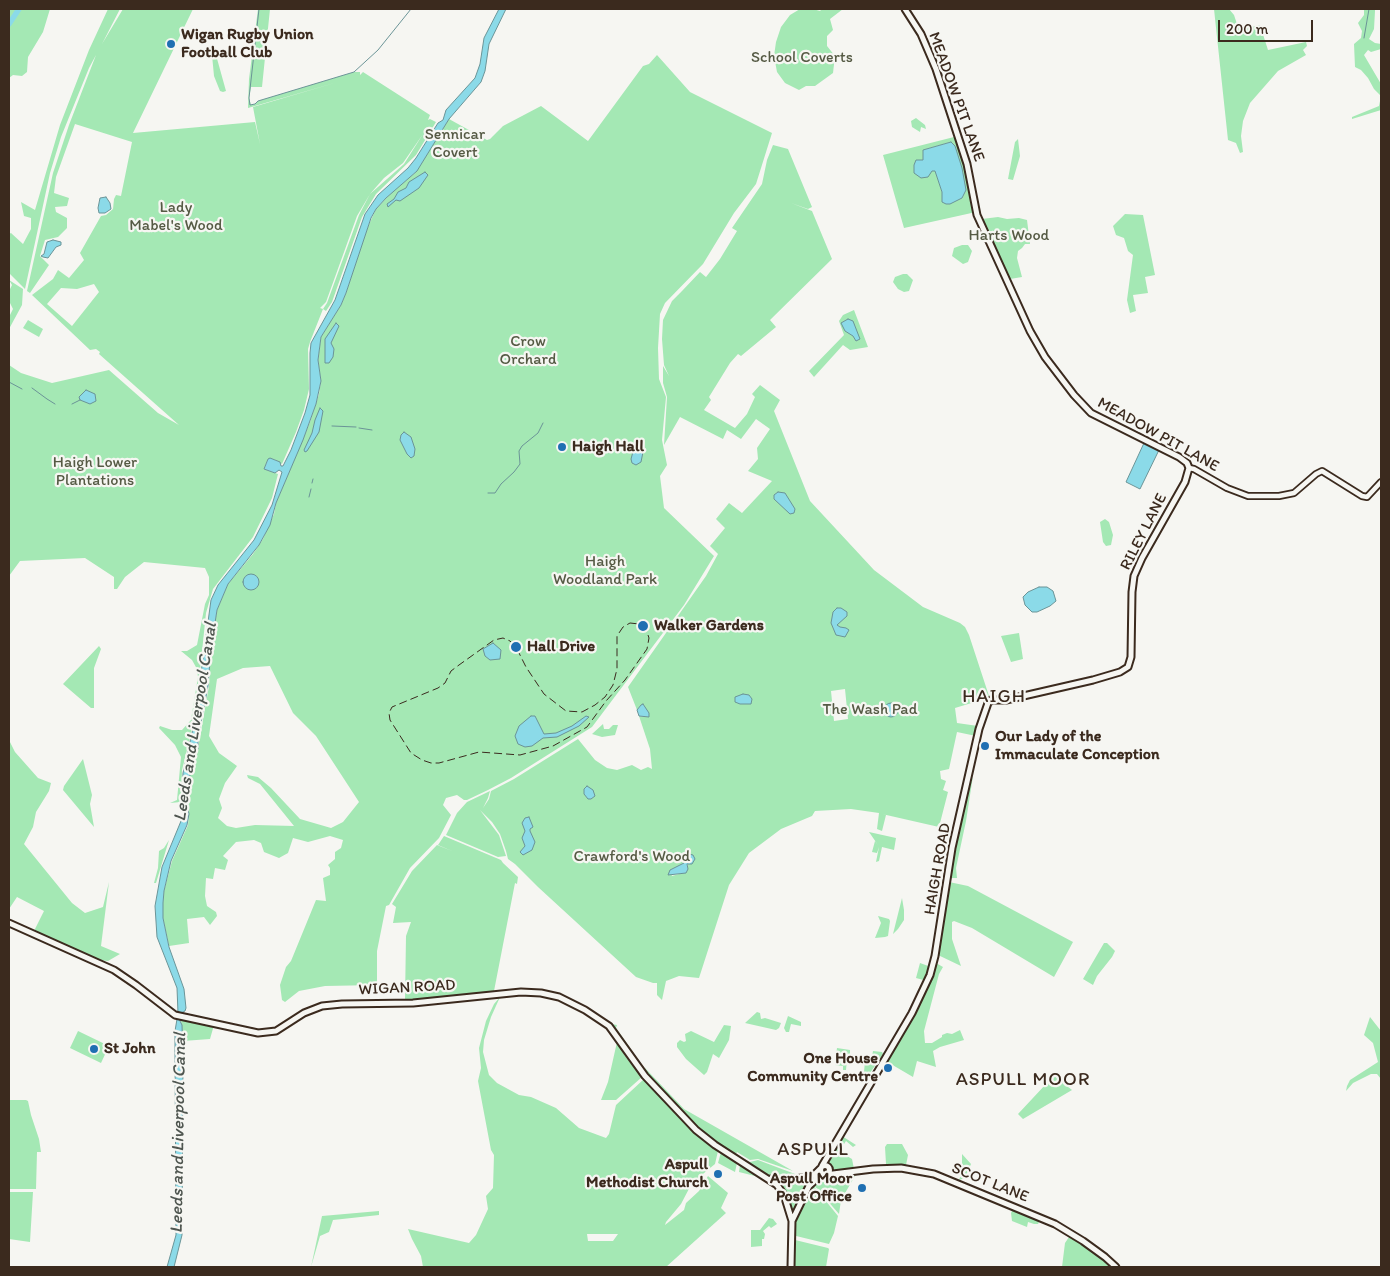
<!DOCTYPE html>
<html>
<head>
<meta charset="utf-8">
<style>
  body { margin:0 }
  #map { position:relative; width:1390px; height:1276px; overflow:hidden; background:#f6f6f2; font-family:Itim,sans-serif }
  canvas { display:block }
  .frame { position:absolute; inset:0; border:10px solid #3b2a1e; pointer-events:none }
  .scale { position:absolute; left:1218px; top:20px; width:95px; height:22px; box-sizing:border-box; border:2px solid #3b2a1e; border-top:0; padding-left:6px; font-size:15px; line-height:18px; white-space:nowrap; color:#3b2a1e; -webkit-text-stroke:4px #f6f6f2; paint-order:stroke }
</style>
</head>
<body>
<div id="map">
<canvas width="1390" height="1276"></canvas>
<div class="frame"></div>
<div class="scale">200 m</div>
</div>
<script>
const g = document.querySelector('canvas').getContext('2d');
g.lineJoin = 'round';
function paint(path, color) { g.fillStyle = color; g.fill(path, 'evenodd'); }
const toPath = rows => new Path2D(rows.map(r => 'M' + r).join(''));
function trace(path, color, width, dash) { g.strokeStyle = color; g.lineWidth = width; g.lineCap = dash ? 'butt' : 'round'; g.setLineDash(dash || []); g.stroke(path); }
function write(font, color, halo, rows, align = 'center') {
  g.font = font + ' Itim,sans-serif'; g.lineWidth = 4.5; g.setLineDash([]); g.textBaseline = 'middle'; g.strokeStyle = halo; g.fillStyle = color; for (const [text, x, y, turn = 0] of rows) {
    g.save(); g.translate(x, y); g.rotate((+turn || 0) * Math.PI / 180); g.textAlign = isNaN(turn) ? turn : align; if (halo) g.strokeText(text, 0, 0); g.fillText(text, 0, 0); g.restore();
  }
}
paint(toPath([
  [9,9,50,9,43,32,28,57,27,72,22,76,13,75,9,78],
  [108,9,120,9,102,44,123,9,193,9,133,133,255,122,260,144,253,107,338,82,248,108,249,79,258,9,270,9,262,87,251,87,249,98,251,105,255,104,258,101,354,72,360,72,360,75,363,72,430,115,428,120,430,119,436,122,416,155,376,194,362,217,332,302,326,311,323,309,310,342,308,349,309,389,304,410,296,432,282,464,273,459,268,459,264,469,278,474,272,498,253,537,213,589,206,613,200,671,191,734,182,770,181,802,170,803,177,800,181,757,175,745,159,728,160,726,172,730,182,730,191,720,198,677,197,669,192,660,181,651,187,651,197,645,205,604,209,595,209,577,205,568,144,562,125,577,117,589,114,589,114,577,85,558,20,561,9,576,9,365,21,373,52,383,109,370,158,413,179,425,99,354,100,352,96,349,90,350,32,295,53,279,58,270,69,278,84,260,80,253,101,216,106,215,113,209,114,199,116,195,121,196,132,142,75,124,56,177,54,193,69,198,67,206,55,207,56,212,67,218,67,228,58,237,45,240,40,256,49,265,30,293,27,291,53,173,69,125,96,55,89,68,61,137,50,173,25,289,9,273,9,234,11,233,23,244,31,229,31,218,24,216,21,202,35,210,60,125,89,50],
  [423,134,404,164,370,194,359,215,327,303,323,309,320,308,326,302,357,216,320,200,357,216,370,194,384,178,403,163],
  [94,284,99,292,72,326,47,304,61,288,77,289],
  [800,9,813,9,820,11,822,9,843,9,830,19,833,30,827,36,827,46,835,56,833,73,815,86,806,86,799,90,785,83,777,72,774,56,776,42,781,27,790,15],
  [1214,9,1229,9,1234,15,1238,27,1243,29,1260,25,1268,50,1306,42,1307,46,1303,50,1306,55,1278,71,1250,103,1243,121,1241,136,1243,152,1240,153,1236,143,1228,140],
  [1364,9,1375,9,1375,11,1374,29,1369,39,1375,43,1381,44,1381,49,1371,52,1368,50,1364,55,1381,84,1381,110,1352,119,1352,117,1379,106,1381,96,1374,89,1368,78,1361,70,1355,67,1354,44,1361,38,1362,31,1358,23,1364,15],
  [212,55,216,55,226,91,223,92,220,91,214,76],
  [657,55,690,92,772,133,756,184,734,213,703,264,665,303,660,314,658,348,659,379,666,397,662,440,667,465,660,476,664,508,714,556,684,605,592,727,511,778,488,790,467,800,464,800,457,795,446,798,443,805,451,815,439,838,410,868,389,905,386,906,377,951,377,985,325,986,299,991,285,1002,282,1000,280,985,286,967,291,961,316,900,326,901,323,878,330,875,330,868,328,865,335,859,335,852,341,848,343,840,330,836,308,842,293,838,288,853,279,858,264,852,261,843,254,840,236,842,223,856,228,860,225,870,215,868,213,879,206,878,205,896,207,906,216,912,217,916,210,925,204,917,187,919,189,943,169,946,163,918,163,903,164,891,172,861,188,825,189,814,187,804,189,800,190,772,198,748,209,686,211,649,217,610,228,584,253,554,263,539,274,514,276,503,310,422,319,394,321,381,318,360,321,337,341,305,346,293,366,231,376,209,393,191,415,173,449,119,487,140,490,139,503,126,541,106,588,141,643,66,649,64],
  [270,666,293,713,316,736,359,802,343,822,331,828,300,819,271,788,258,777,247,775,248,778,260,784,294,826,255,825,236,828,227,826,218,818,222,808,219,799,225,783,237,766,219,753,209,736,217,679,243,668],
  [916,118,925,125,926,129,921,127,920,132,912,127,911,121],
  [958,136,976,212,904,228,883,155],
  [951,142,955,146,963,174,942,202,942,192,937,174,935,171,932,171,923,160,923,150],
  [1018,139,1020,156,1013,180,1008,179,1015,142],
  [773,145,788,149,812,207,808,209,791,203,812,211,832,259,770,320,776,327,741,356,738,354,730,363,709,397,711,400,704,410,735,428,747,414,755,397,752,394,760,385,780,400,774,411,810,501,874,570,923,607,960,623,965,627,969,635,989,696,988,698,955,708,957,723,978,726,976,736,957,732,949,769,940,771,941,779,946,781,943,790,948,792,939,827,882,814,886,815,882,831,877,829,879,813,851,809,815,811,812,816,781,829,749,853,729,885,699,978,679,976,666,981,662,1000,657,995,657,983,653,983,636,977,538,887,515,864,508,859,506,851,500,834,492,822,480,810,499,835,506,856,498,857,446,835,457,813,467,802,490,791,488,798,483,808,489,799,491,791,514,779,578,739,595,760,607,768,617,770,632,765,641,770,648,767,652,769,650,749,639,716,644,717,641,705,637,710,628,687,706,576,718,554,710,546,725,528,716,519,729,503,742,513,772,481,748,471,758,459,757,448,770,429,756,419,741,439,727,430,723,439,680,417,664,445,667,397,663,383,663,366,669,376,664,365,662,339,663,320,672,301,682,291,700,272,706,277,720,259,737,231,732,228,762,184,767,160],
  [845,689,848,719,834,721,831,691],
  [685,863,688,864,686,872,672,876,670,870],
  [1125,214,1143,215,1155,275,1145,277,1148,293,1133,295,1136,311,1130,313,1127,300,1133,255,1128,251,1124,238,1116,235,1113,226],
  [998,217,1007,219,1019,218,1027,220,1030,244,1025,244,1022,248,1018,251,1017,258,1022,277,1010,279,997,255,982,219],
  [962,245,968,245,972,251,968,262,963,264,952,256,954,248],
  [903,274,907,274,913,280,909,291,904,292,898,289,893,282,895,277],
  [9,280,23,289,22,305,9,329,9,317,13,309,9,301,9,291,12,285],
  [854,310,868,347,850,350,843,345,814,377,809,371,844,335,839,321,843,315],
  [28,320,43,329,39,337,23,328],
  [1105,519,1109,522,1113,535,1111,545,1106,546,1103,542,1100,522],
  [1019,633,1023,659,1011,662,1001,636],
  [99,646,101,649,94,668,94,708,91,708,63,684],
  [603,724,604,729,609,729,613,725,618,725,615,735,602,737,592,734],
  [9,740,15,752,38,778,51,783,49,791,36,812,33,827,24,844,72,903,85,913,103,907,109,882,101,946,120,954,108,961,99,960,34,931,44,911,17,897,9,909],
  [83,759,92,795,90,804,94,827,63,790,64,786],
  [973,776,966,821,956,868,957,878,949,878,960,818],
  [869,832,896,838,894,850,882,847,879,861,876,862,879,847,877,853,872,852,875,841,878,845],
  [444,836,501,860,503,863,518,877,517,884,515,883,494,991,405,1000,406,936,411,922,393,923,396,907,392,904,412,871,437,845,452,851,438,845],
  [169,840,156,883,154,883,158,868,159,851,164,848],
  [949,882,968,886,1073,942,1054,977,972,928,954,921,952,922,952,939,961,966,938,955],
  [902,898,904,910,904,920,898,929,893,934],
  [878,916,889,919,890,921,888,936,885,937,875,938,881,923],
  [1104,943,1107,943,1115,951,1112,957,1097,976,1093,985,1083,979],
  [920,963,931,967,927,981,916,978],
  [936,963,943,967,939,974,924,1031,925,1043,932,1043,942,1037,942,1035,947,1033,952,1034,960,1030,964,1040,940,1047,933,1051,936,1067,917,1061,913,1077,884,1060],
  [500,997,491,1017,484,1040,483,1052,489,1075,497,1083,519,1095,531,1097,556,1108,579,1128,606,1138,609,1134,616,1105,644,1079,681,1120,718,1151,715,1164,692,1183,681,1204,666,1222,665,1225,684,1210,686,1203,699,1191,708,1176,728,1193,721,1208,726,1213,666,1267,423,1267,421,1256,412,1239,408,1229,469,1243,476,1235,488,1209,486,1196,493,1188,494,1155,491,1150,478,1081,481,1068,479,1048,486,1021,494,1004],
  [609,1234,618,1234,613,1241,588,1241,587,1234],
  [757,1012,760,1013,761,1019,765,1018,781,1023,779,1028,776,1030,745,1023],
  [788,1016,801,1022,801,1026,791,1024,789,1032,786,1032,784,1028],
  [1370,1017,1381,1031,1381,1079,1377,1074,1371,1074,1353,1083,1346,1091,1347,1086,1350,1080,1378,1062,1373,1043,1364,1035],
  [181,1020,214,1025,210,1039,183,1041],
  [611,1024,617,1025,616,1028,637,1058,635,1060],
  [724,1025,731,1026,729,1040,719,1058,713,1054,707,1072,704,1075,686,1059,677,1047,677,1043,680,1040,684,1042,686,1041,685,1034,691,1031,714,1042],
  [78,1031,109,1046,101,1063,70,1048],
  [617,1042,625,1056,642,1077,616,1100,601,1100,608,1082],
  [837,1048,850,1050,850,1057,847,1059,846,1070,843,1070,843,1066,835,1065],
  [873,1051,882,1052,883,1054,870,1073,864,1072,865,1061,871,1062],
  [645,1068,684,1109,793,1171,758,1159,750,1160,737,1152,735,1156,714,1141,690,1120,643,1071],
  [9,1073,10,1073,10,1100,26,1100,28,1101,31,1115,39,1139,41,1152,37,1152,36,1189,9,1189],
  [1052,1074,1072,1090,1023,1119,1018,1114,1046,1084],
  [842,1136,856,1145,853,1147,846,1141,844,1144,842,1143,838,1148,840,1152,852,1159,854,1169,838,1172,831,1167,828,1160],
  [887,1144,902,1144,908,1155,906,1165,886,1164,885,1147],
  [721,1152,737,1163,735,1172,718,1163],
  [962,1154,971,1164,965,1178,959,1180,962,1172],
  [739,1157,750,1162,758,1160,795,1174,778,1178,770,1176],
  [740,1165,752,1172,763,1178,739,1172],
  [853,1174,855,1176,841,1200,839,1214,813,1184,822,1178],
  [806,1179,809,1183,797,1208,791,1209,782,1190,782,1183,785,1180],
  [813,1185,838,1216,834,1233,829,1244,792,1235,794,1223,799,1211],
  [33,1192,30,1242,9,1239,9,1192],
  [1013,1209,1040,1220,1038,1224,1034,1224,1028,1222,1027,1227,1012,1221,1011,1213],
  [379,1211,379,1215,333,1220,329,1232,320,1236,311,1267,322,1216],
  [769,1218,773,1219,777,1224,771,1228,769,1226,763,1231,765,1234,764,1239,762,1239,762,1246,751,1247,751,1230,760,1230],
  [1071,1234,1116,1267,1062,1267,1065,1243],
  [791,1239,828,1248,829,1249,826,1267,792,1267]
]), '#a4e8b4');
const water = toPath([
  [499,9,506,9,489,44,485,71,481,82,449,119,417,171,386,198,376,209,371,218,346,293,341,305,321,337,318,360,321,381,316,404,303,440,276,503,270,525,259,545,228,584,217,610,211,649,208,686,198,739,198,748,190,772,189,799,187,804,189,814,187,825,171,861,164,891,163,903,163,918,169,947,184,989,186,1008,185,1011,181,1013,180,1021,182,1025,183,1058,182,1235,174,1267,167,1267,176,1235,175,1052,175,1031,178,1013,177,988,157,937,155,906,162,867,181,821,184,807,182,794,183,773,194,724,211,600,218,585,254,540,272,505,282,472,279,470,275,473,264,469,268,459,270,458,280,462,281,466,283,466,291,450,305,413,310,395,310,353,311,343,335,300,365,214,378,195,408,168,416,158,438,123,443,120,446,110,475,78,480,64,484,38,499,9],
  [951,142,955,146,962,168,966,190,962,198,950,204,946,204,942,202,942,192,935,171,932,171,928,177,921,178,914,173,914,165,916,160,923,160,923,150,951,142],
  [425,172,428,175,419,188,400,201,396,200,388,207,387,204,394,199,398,192,406,188,409,182,425,172],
  [106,197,110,203,111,209,105,213,99,213,98,208,100,198,106,197],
  [53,240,61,242,61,245,56,247,48,258,43,257,41,256,44,254,47,242,53,240],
  [848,319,853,321,860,339,856,341,853,336,845,331,841,323,848,319],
  [336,323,339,326,331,343,334,349,333,357,329,363,325,363,325,339,336,323],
  [86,390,95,394,96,401,90,404,80,400,79,397,86,390],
  [320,408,323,411,319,432,307,451,305,452,304,450,312,433,315,420,320,408],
  [404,432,411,437,415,449,414,456,411,458,407,454,400,440,401,435,404,432],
  [1144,443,1159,450,1140,489,1126,482,1144,443],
  [637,445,642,447,643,452,641,462,636,465,632,463,631,459,634,448,637,445],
  [778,492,785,493,795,509,794,513,790,514,774,499,774,495,778,492],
  '243 582a8 8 0 1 1 16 0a8 8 0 1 1-16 0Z',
  [1039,587,1047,587,1053,591,1056,601,1050,606,1037,612,1032,612,1025,605,1023,597,1028,592,1039,587],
  [837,608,841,608,847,612,847,616,837,625,840,627,846,628,849,630,845,637,836,635,831,623,833,612,837,608],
  [493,643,501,650,500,659,490,660,485,656,483,649,493,643],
  [743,694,749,695,752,699,751,704,740,704,735,702,735,697,743,694],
  '884 710a7 7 0 1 1 14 0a7 7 0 1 1-14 0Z',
  [643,704,649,713,649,717,639,716,637,710,641,705,643,704],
  [531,716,535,716,544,734,556,733,572,726,586,716,589,717,579,726,557,737,543,738,532,746,525,747,518,744,515,736,519,726,531,716],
  [587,786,593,790,595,796,591,799,588,799,584,794,584,789,587,786],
  [529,817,533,827,530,829,530,831,535,842,532,850,523,855,520,852,525,846,522,838,525,831,522,823,525,818,529,817],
  [689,854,693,855,695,859,692,864,687,864,688,869,686,873,668,875,670,870,684,863,684,856,689,854]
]);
paint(water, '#8bdae8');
trace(water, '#6b9497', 1);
trace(toPath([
  [259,9,249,98,250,105,255,104,258,101,354,72,378,50,411,9],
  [1364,38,1369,9],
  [9,382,22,389],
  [32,388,47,399,55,404],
  [72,404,80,400],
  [332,426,356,427],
  [359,428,372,430],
  [312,483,313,479],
  [488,493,495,493,501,484,514,472,520,464,519,451,522,446,538,433,543,423],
  [309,497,311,489]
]), '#6b9497', 1);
trace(toPath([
  [9,24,19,9]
]), '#8bdae8', 5.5);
const tertiary = toPath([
  [1189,468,1194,469,1227,488,1248,496,1279,496,1294,493,1316,474,1322,471,1362,496,1367,497,1381,482]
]);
const secondary = toPath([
  [9,923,114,970,136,985,175,1015,258,1033,276,1031,304,1013,322,1006,342,1004,413,1003,521,992,541,993,559,997,585,1010,609,1026,645,1076,696,1130,715,1145,777,1185,784,1195,792,1221],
  '820.5 1170a4.5 4.5 0 1 1 9 0a4.5 4.5 0 1 1-9 0Z',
  [822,1166,912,1013,930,975,935,956,952,848,979,729,988,703,991,700,1006,700,1093,680,1120,672,1128,667,1131,657,1132,592,1134,576,1142,558,1185,482,1189,468,1187,463,1179,457,1091,413,1074,395,1045,357,1030,331,977,215,967,164,936,69,921,34,905,9],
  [825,1175,873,1169,901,1168,934,1174,1055,1224,1083,1241,1105,1257,1116,1267],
  [771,1179,785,1180,802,1178,814,1175,820,1169],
  [791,1267,792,1221,809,1186,815,1180,823,1174]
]);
trace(tertiary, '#3b2a1e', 8);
trace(secondary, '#3b2a1e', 9);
trace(tertiary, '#f6f6f2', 4.5);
trace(secondary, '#f6f6f2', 5);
trace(toPath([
  [630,623,639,624,646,629,649,638,647,649,625,680,606,701,587,727,553,746,520,755,479,752,439,763,431,763,422,760,411,753,390,720,389,713,392,707,438,688,445,683,451,671,459,665,494,640,503,638,510,641,516,647,526,667,544,694,566,711,582,712,595,705,605,697,613,685,617,669,617,636,623,627,630,623]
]), '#3b2a1e', 1, [8, 4]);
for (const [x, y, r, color] of [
  [171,44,5,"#1f6fb2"],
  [562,447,5,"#1f6fb2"],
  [643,626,6,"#1f6fb2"],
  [516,647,6,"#1f6fb2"],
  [985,746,5,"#1f6fb2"],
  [94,1049,5,"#1f6fb2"],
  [888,1068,5,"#1f6fb2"],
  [718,1174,5,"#1f6fb2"],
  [862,1188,5,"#1f6fb2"]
]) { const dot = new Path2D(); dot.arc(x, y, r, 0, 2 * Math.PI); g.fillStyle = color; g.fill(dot); trace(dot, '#f6f6f2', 2); }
write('bold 16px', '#3b2a1e', '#f6f6f2', [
  ["Wigan Rugby Union",181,35],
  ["Football Club",181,53],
  ["Haigh Hall",572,447],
  ["Walker Gardens",654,626],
  ["Hall Drive",527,647],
  ["Our Lady of the",995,737],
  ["Immaculate Conception",995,755],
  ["St John",104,1049],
  ["One House",878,1059,"right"],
  ["Community Centre",878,1077,"right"],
  ["Aspull",708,1165,"right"],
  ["Methodist Church",708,1183,"right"],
  ["Aspull Moor",852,1179,"right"],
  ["Post Office",852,1197,"right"]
], 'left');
write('16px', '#555a44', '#f6f6f2', [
  ["School Coverts",802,58],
  ["Sennicar",455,135],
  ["Covert",455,153],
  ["Lady",176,208],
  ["Mabel's Wood",176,226],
  ["Harts Wood",1009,236],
  ["Crow",528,342],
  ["Orchard",528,360],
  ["Haigh Lower",95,463],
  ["Plantations",95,481],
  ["Haigh",605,562],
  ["Woodland Park",605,580],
  ["The Wash Pad",870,710],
  ["Crawford's Wood",632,857]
]);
write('16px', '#3b2a1e', '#f6f6f2', [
  ["MEADOW PIT LANE",956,97,70],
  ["MEADOW PIT LANE",1158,435,29],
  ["RILEY LANE",1144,532,-63],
  ["HAIGH ROAD",938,869,-80],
  ["WIGAN ROAD",407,988,-3],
  ["SCOT LANE",990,1183,22]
]);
write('italic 18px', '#4f5650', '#f6f6f2', [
  ["Leeds and Liverpool Canal",196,722,-81],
  ["Leeds and Liverpool Canal",179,1133,-89]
]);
g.letterSpacing = '1px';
write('19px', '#3b2a1e', '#f6f6f2', [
  ["HAIGH",994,697],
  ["ASPULL MOOR",1023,1080],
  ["ASPULL",813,1150]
]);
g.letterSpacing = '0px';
</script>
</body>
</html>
